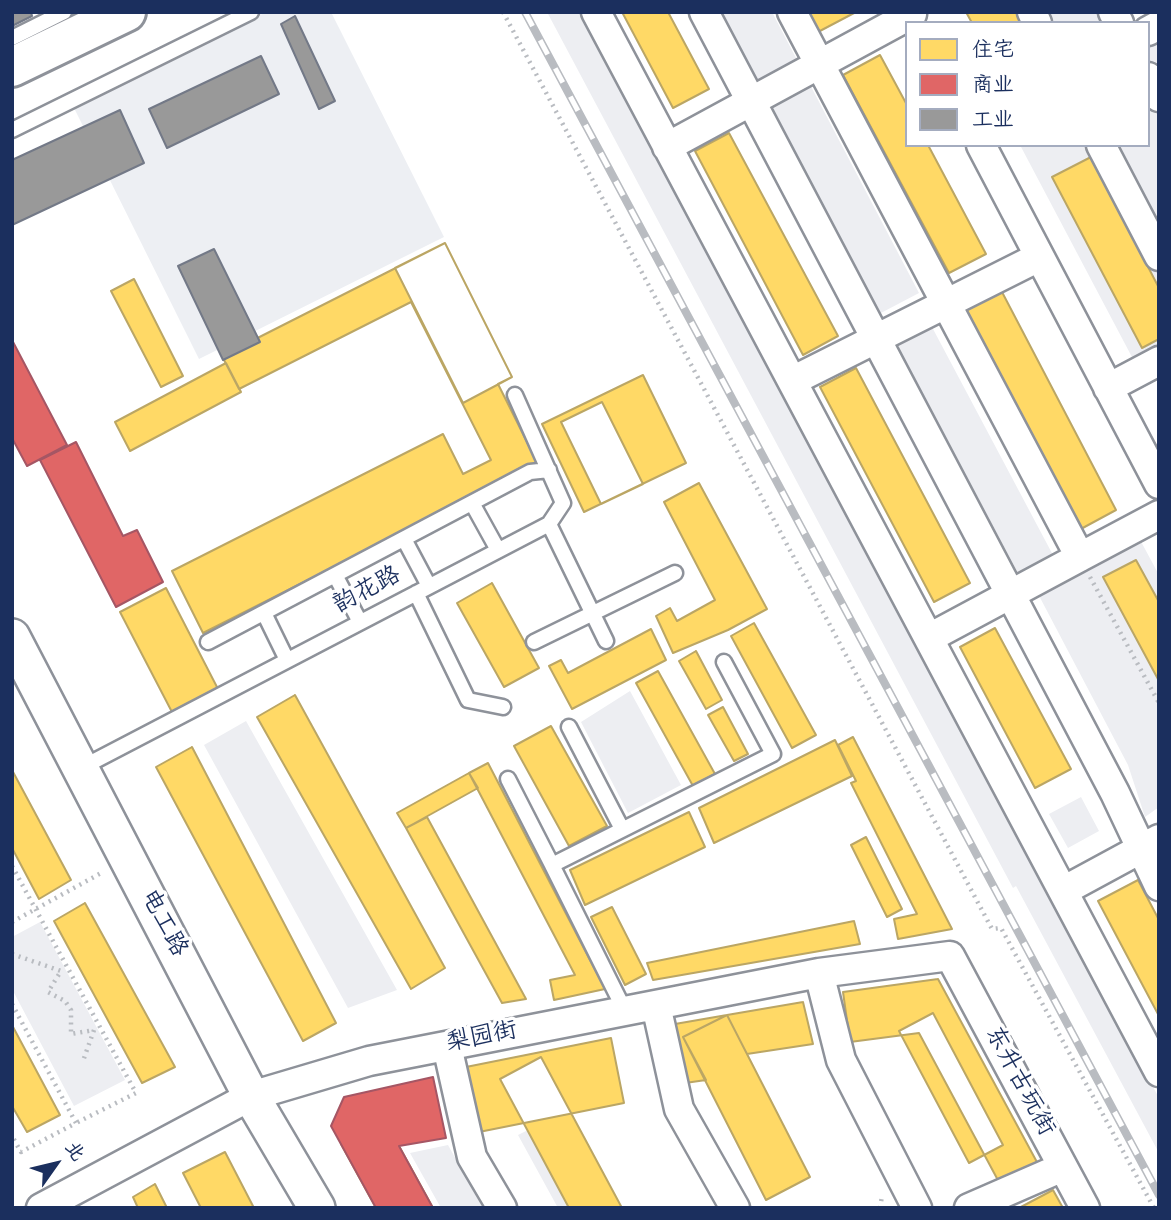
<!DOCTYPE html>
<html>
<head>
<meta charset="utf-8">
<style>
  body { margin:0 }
  #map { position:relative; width:1171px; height:1220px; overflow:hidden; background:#fff; font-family:"Indie Flower","LXGW WenKai TC",sans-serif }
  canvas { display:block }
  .frame { position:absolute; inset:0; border:14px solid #1b2f5e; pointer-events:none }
  .legend { position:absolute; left:905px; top:21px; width:245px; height:126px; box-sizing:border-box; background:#fff; border:2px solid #a4acbf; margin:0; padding:9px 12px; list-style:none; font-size:21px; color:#1b2f5e }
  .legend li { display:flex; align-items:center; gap:14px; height:35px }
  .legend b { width:35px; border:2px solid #a4acbf }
  .north { position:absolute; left:21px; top:1129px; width:70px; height:70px; -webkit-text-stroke:5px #fff; paint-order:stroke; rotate:56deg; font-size:19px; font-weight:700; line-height:28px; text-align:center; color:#1b2f5e }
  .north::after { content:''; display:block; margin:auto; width:24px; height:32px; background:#1b2f5e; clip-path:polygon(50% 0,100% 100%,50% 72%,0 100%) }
</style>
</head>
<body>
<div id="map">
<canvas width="1171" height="1220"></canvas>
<div class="frame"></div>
<ul class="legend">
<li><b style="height:19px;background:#ffd966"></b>住宅</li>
<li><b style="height:19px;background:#e06666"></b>商业</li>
<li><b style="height:19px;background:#999"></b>工业</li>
</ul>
<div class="north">北</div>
</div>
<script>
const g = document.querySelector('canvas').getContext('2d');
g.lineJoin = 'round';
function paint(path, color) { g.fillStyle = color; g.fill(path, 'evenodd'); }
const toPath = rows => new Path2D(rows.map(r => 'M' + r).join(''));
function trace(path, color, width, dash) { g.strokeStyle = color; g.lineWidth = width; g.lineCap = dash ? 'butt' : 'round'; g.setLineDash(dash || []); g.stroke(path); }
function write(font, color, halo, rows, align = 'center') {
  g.font = font + ' "Indie Flower","LXGW WenKai TC",sans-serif'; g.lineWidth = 7; g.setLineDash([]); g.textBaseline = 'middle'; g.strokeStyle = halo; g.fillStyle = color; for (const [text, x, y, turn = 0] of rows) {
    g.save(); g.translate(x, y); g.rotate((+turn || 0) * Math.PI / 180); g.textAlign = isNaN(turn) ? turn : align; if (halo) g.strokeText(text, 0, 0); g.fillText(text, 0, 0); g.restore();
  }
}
paint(toPath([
  [266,12,331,12,444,237,199,359,74,108]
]), '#edeff3');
paint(toPath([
  [547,12,581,12,1159,1098,1159,1153,1016,886,1013,888],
  [721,12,772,12,919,293,879,314],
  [1041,12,1100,12,1105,23,1047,23],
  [1159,36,1159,345,1133,359,1020,145,1148,145,1148,41],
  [924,312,1054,557,1019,575,889,330],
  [1138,536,1159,575,1159,807,1145,817,1128,765,1036,590],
  [630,691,681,785,628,813,581,722],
  [246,721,397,990,348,1008,204,745],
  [1081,797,1099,831,1068,848,1049,814],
  [40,922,125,1080,74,1106,12,989,12,937],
  [530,1129,573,1208,558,1208,518,1135],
  [448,1145,483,1208,441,1208,410,1153]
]), '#edeef2');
const homes = toPath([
  [622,12,668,12,709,89,673,108,622,12],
  [808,12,856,12,818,32,808,12],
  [966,12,1016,12,1021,23,972,23,966,12],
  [880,55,907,105,907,145,928,145,986,254,949,273,843,75,880,55],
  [729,133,838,336,803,355,695,151,729,133],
  [1091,157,1159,288,1159,339,1142,348,1052,177,1091,157],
  [445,243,512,377,498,384,538,464,203,633,172,571,443,434,463,474,491,460,411,302,239,389,222,356,445,243],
  [445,243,512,377,463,403,395,268,445,243],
  [134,279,183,376,161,387,111,291,134,279],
  [1002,292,1116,510,1079,530,964,311,1002,292],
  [226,363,241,392,130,451,115,422,226,363],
  [856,368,970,583,934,602,820,387,856,368],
  [643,375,686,463,584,512,542,424,643,375],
  [602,402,643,484,601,504,561,422,602,402],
  [699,483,767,609,728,630,673,653,656,616,670,608,677,621,715,600,664,502,699,483],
  [1136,560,1159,602,1159,681,1103,577,1136,560],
  [492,583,539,668,504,687,457,603,492,583],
  [166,588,218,689,173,714,120,612,166,588],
  [754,623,816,735,792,748,731,636,754,623],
  [995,628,1071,769,1035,788,960,647,995,628],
  [651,629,666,660,572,709,549,666,561,660,568,673,651,629],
  [696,651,722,700,706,709,679,661,696,651],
  [658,671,715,774,693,786,636,683,658,671],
  [295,695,445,968,411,989,257,717,295,695],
  [723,707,748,754,734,761,708,715,723,707],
  [551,726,607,826,569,846,514,746,551,726],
  [853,737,952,929,898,939,894,919,917,914,851,783,856,781,838,745,853,737],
  [835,740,852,776,714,843,699,808,835,740],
  [192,747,336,1023,303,1041,156,767,192,747],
  [488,763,605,989,554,1000,550,980,575,975,469,773,488,763],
  [12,770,71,880,39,899,12,848,12,770],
  [469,773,478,788,406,828,397,813,469,773],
  [689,812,705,847,585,905,570,870,689,812],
  [427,817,526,999,502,1003,406,828,427,817],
  [866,837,902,909,887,917,851,845,866,837],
  [1138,880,1159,920,1159,1016,1098,901,1138,880],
  [85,903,175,1067,142,1083,54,921,85,903],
  [612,907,646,974,625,985,591,917,612,907],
  [854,921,860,944,653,980,647,963,854,921],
  [938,979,1038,1164,1000,1184,919,1033,850,1042,843,992,938,979],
  [803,1002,813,1044,747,1054,727,1015,803,1002],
  [933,1013,1003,1145,969,1163,899,1031,933,1013],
  [727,1015,810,1177,766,1200,683,1037,727,1015],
  [727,1015,683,1037,706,1080,685,1083,675,1024,727,1015],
  [12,1025,60,1115,27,1132,12,1106,12,1025],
  [611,1038,624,1103,479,1132,466,1067,611,1038],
  [541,1057,622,1208,569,1208,500,1079,541,1057],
  [385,1120,399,1146,433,1208,376,1208,341,1144,385,1120],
  [225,1152,254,1208,201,1208,183,1173,225,1152],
  [155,1184,167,1208,138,1208,133,1197,155,1184],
  [1053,1190,1063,1208,1019,1208,1053,1190]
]);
paint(homes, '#ffd966');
trace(homes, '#bba664', 2);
const shops = toPath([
  [12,340,67,445,27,466,12,438,12,340],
  [76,442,123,536,137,530,163,582,116,607,40,460,76,442],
  [433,1077,446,1138,399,1146,433,1208,376,1208,331,1126,344,1097,433,1077]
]);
paint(shops, '#e06666');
trace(shops, '#a55664', 2);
const industry = toPath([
  [12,12,31,12,32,16,12,26,12,12],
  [295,16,335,101,319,109,281,24,295,16],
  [261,56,279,94,167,148,149,109,261,56],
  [120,110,144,163,12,225,12,160,120,110],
  [214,249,260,342,223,360,178,266,214,249]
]);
paint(industry, '#999');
trace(industry, '#737987', 2);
const service = toPath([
  [12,38,64,12],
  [12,130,251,12],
  [472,503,498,550],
  [549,524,606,641],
  [404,539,429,586],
  [335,575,360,622],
  [416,593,468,700,503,707],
  [264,613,287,660],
  [208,642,530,472,549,470],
  [534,642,675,573],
  [569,727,622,829],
  [81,768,549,524,563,503,515,395],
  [508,779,552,865],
  [625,1011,552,865,773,754,724,662]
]);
const minor = toPath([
  [596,12,1159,1072],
  [704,12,1115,793,1159,886],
  [792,12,1080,557,1159,515],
  [1032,12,1037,23],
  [1113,12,1119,23],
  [1148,31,1159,25],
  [1148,77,1159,97],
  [981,145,1159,484],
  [1101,145,1159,256],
  [667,147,912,14],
  [792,381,1039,257],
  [1108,388,1159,361],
  [929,638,1080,557],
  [1063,891,1159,839],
  [819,973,841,1060,917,1208],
  [656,1005,679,1109,735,1208],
  [447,1046,472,1157,502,1208],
  [41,1208,251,1096,369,1061,819,973,950,956,1085,1208],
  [969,1208,1063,1167]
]);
const tertiary = toPath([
  [12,637,251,1096,317,1208]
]);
const trunk = toPath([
  [12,67,126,12]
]);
trace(service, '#8e929a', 19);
trace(minor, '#8e929a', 33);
trace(tertiary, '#8e929a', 40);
trace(trunk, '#8e929a', 44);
trace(toPath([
  [503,12,992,929,1001,928,1154,1208],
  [1090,577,1159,703],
  [12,866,136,1093,76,1123],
  [12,922,103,872],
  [12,954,61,971,48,992,65,1001,71,1010,71,1034,94,1030,83,1061],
  [12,1004,76,1123,21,1152,12,1136],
  [880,1208,882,1196]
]), '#b9bcc1', 4.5, [2, 5]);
trace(service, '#fff', 14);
trace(minor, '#fff', 28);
trace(tertiary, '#fff', 35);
trace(trunk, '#fff', 38);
const rail = toPath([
  [525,12,1159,1195]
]);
trace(rail, '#b9bcc1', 8);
trace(rail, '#fff', 5, [16]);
write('24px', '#1b2f5e', '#fff', [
  ["韵花路",368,592,-28],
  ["电工路",162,924,62],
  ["梨园街",482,1039,-11],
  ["东升古玩街",1018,1082,62]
]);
</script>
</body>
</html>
